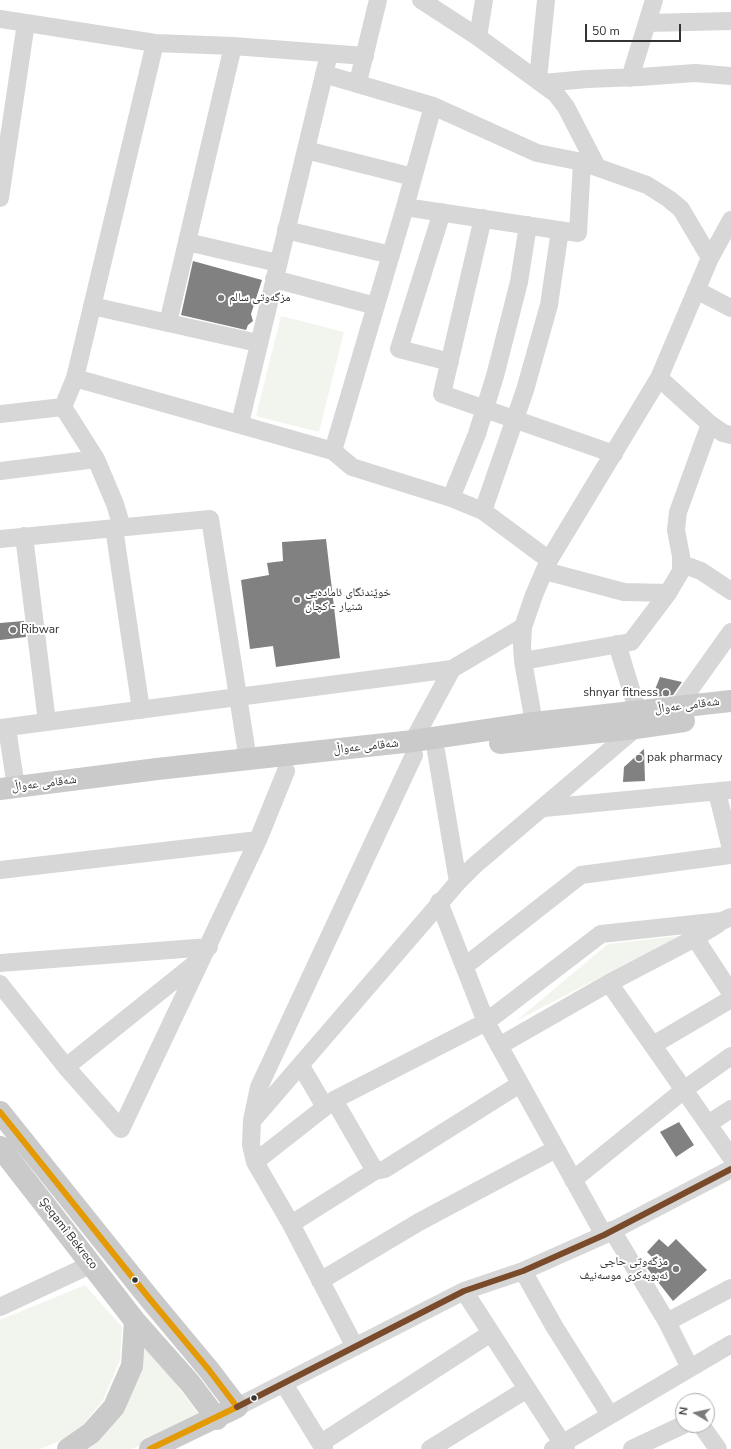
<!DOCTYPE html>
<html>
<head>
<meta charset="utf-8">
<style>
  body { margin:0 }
  #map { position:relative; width:731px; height:1449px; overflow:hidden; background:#fff; font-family:"Nunito Sans",sans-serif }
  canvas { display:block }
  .north { position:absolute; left:675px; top:1393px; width:40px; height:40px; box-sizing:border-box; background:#fff; border:1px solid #adadad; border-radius:50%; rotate:279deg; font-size:11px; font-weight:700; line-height:16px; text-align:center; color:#333 }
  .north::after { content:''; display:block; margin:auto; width:14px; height:18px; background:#7a7a7a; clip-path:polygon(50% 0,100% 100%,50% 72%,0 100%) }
  .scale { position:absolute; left:585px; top:24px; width:96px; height:18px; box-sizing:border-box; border:2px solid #333; border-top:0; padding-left:5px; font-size:12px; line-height:14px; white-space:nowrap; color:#333; -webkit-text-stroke:3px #fff; paint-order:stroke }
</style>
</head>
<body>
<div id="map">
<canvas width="731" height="1449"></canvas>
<div class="north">N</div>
<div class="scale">50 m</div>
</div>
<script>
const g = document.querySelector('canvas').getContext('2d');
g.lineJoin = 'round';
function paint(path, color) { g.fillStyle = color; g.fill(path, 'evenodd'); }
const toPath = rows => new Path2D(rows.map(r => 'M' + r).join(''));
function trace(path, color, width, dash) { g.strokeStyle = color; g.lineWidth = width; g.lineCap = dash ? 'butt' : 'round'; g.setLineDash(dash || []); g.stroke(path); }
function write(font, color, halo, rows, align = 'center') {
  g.font = font + ' "Nunito Sans","Noto Naskh Arabic",sans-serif'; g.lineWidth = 4; g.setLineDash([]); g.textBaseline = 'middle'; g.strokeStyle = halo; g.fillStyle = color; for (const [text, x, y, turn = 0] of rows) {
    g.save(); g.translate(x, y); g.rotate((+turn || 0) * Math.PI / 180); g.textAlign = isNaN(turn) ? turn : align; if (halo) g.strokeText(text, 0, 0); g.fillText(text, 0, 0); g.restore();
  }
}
paint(toPath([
  [281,316,344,332,319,432,256,416],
  [679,936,516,1021,608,944],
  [85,1285,122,1327,120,1360,103,1400,75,1435,40,1449,0,1449,0,1320],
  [144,1341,200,1416,132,1449,89,1449,114,1422]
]), '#f1f5ed');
paint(toPath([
  [193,261,262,280,251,314,253,321,248,325,246,330,181,315],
  [326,539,340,658,276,667,273,646,250,649,241,580,269,575,267,563,283,561,282,542],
  [24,621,26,637,0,640,0,623],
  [660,677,682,682,673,695,652,697],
  [644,749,645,781,623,782,624,767],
  [679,1122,694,1145,676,1157,660,1132],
  [659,1239,668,1247,676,1239,707,1270,673,1301,647,1268,655,1260,647,1252]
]), '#818181');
trace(toPath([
  [421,0,478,37,556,94,566,107,597,167],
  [0,19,155,43,233,46,365,56],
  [648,23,731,21],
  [478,37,484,0],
  [324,74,433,106,537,153,582,162,647,185,669,199,681,209,710,258],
  [630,78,654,0],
  [538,79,546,0],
  [358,82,378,0],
  [543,83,587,79,640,77,695,73,731,76],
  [306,150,413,177],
  [0,198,26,23],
  [405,207,578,233,582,162],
  [442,212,399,349,450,362],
  [483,218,442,394,614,454],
  [286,230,391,255],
  [187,242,278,263],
  [274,279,376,306],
  [696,290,731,308],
  [92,306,258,343],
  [168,323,233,46],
  [75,378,333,451,352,467,451,498,483,511,549,560],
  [659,378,710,424,723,433,731,435],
  [63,407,75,378,155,43],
  [63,407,96,459,115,504,122,527],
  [0,414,63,407],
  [240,423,329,54],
  [333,451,405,207,433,106],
  [0,471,96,459],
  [451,498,477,434,495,376,519,282,528,225],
  [483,511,525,390,549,305,560,230],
  [114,528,141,710],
  [24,536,47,722],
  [0,539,210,519,248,760],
  [682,564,701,571,731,591],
  [545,571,624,592,668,593],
  [617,644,638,712],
  [523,661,631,642,668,593,681,571,681,556,676,530,678,512,710,424],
  [671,716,731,632],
  [534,723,523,661,522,646,523,627,534,595,549,560,659,378,710,258,731,220],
  [0,728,452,669,523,627],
  [7,728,16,787],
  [413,741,452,669],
  [436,751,458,882],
  [717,792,731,849],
  [544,808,731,790],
  [0,870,258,840],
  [439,902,486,1022,604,1235],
  [695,938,731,993],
  [0,963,209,947],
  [465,966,581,875,731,855],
  [609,983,731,1157],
  [0,984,66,1067,121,1129,258,840,286,771],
  [653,1045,731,999],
  [499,1046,609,983,695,938,718,924],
  [301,1066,325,1107],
  [66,1067,197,962],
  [334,1100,375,1171],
  [253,1120,458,882,475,865,636,728],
  [708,1124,731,1109],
  [255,1162,334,1100,486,1022,601,934,722,921,731,917],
  [573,1180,685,1089,731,1056],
  [291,1224,375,1171,385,1169,520,1084],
  [612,1230,667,1322,690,1368],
  [523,1271,554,1326,610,1415],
  [320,1281,419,1222,556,1149],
  [464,1291,566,1449],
  [0,1307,92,1264],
  [667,1322,731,1288],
  [355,1347,291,1224,255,1162,251,1145,252,1120,259,1087,414,755],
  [284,1384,324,1449],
  [237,1407,464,1291,523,1271,604,1235,731,1169],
  [701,1425,718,1449],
  [321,1443,491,1333],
  [430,1449,527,1389],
  [553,1449,731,1344],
  [632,1449,683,1425]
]), '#d7d7d7', 18);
trace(toPath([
  [500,743,636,728,684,721],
  [0,789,157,769,413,741,534,723,731,701],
  [0,1112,149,1298,209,1370,237,1407,150,1449],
  [0,1147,135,1321,190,1383,217,1419],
  [68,1449,91,1433,114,1407,132,1366,135,1321]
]), '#cacaca', 22);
trace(toPath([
  [0,1112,149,1298,209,1370,237,1407,150,1449]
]), '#e39a05', 6);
trace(toPath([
  [237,1407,464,1291,523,1271,604,1235,731,1169]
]), '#7a4b2a', 6);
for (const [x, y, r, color] of [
  [221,298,4,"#7a7a7a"],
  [297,600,4,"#7a7a7a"],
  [13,630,4,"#7a7a7a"],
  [666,693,4,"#7a7a7a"],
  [639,758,4,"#7a7a7a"],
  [676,1269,4,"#7a7a7a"],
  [135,1280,3.5,"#333"],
  [254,1398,3.5,"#333"]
]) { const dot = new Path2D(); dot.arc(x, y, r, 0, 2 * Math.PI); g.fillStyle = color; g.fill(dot); trace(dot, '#fff', 1.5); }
write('12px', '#333', '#fff', [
  ["مزگەوتی سالم",229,298],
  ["خوێندنگای ئامادەیی",305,593],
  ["شنیار - کچان",305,607],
  ["Ribwar",21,630],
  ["shnyar fitness",658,693,"right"],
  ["pak pharmacy",647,758],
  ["مزگەوتی حاجی",668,1262,"right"],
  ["ئەبوبەکری موسەنیف",668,1276,"right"]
], 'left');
write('12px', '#333', '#fff', [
  ["شەقامی عەواڵ",687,706,-7],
  ["شەقامی عەواڵ",366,747,-6],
  ["شەقامی عەواڵ",44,784,-7],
  ["Şeqamî Bekreco",68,1234,52]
]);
</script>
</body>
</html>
